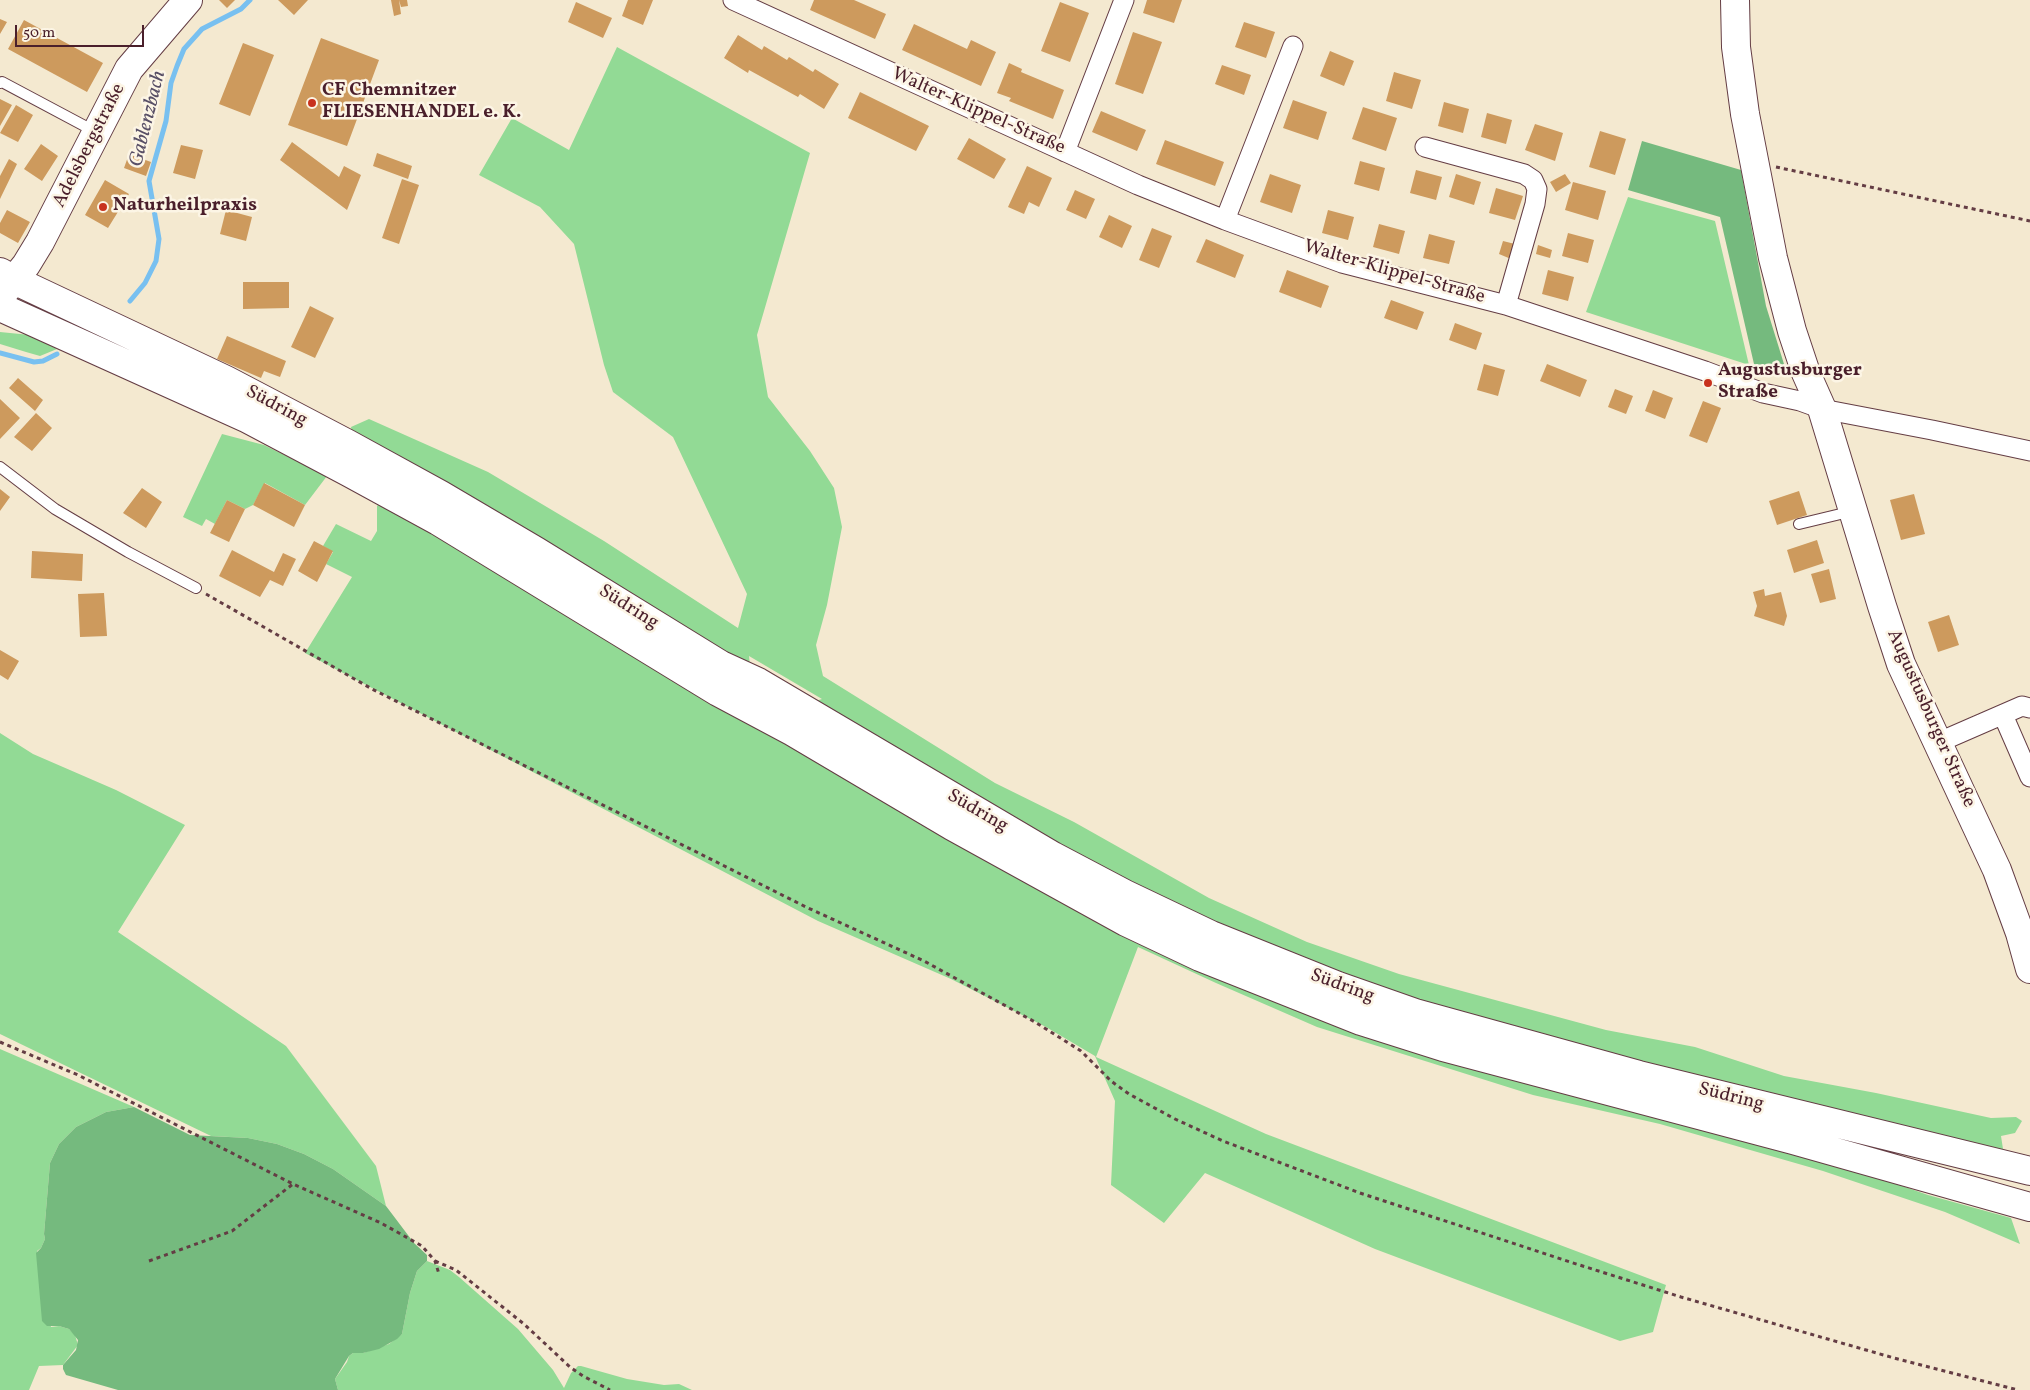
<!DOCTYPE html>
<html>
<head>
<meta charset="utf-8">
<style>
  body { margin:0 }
  #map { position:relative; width:2030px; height:1390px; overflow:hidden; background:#f4e9d0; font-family:Vollkorn,serif }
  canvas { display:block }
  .scale { position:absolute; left:15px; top:25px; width:129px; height:22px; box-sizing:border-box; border:2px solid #4a1f2b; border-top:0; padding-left:6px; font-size:15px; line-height:18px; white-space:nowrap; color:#4a1f2b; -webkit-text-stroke:4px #fcf5e5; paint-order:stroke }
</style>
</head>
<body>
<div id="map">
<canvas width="2030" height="1390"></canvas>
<div class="scale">50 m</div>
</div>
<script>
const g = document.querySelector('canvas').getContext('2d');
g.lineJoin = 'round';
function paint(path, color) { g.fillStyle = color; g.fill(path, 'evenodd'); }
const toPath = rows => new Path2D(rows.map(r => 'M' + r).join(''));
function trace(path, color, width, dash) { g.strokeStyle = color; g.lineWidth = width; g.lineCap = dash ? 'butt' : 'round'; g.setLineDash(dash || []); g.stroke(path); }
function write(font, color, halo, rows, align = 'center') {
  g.font = font + ' Vollkorn,serif'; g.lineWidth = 5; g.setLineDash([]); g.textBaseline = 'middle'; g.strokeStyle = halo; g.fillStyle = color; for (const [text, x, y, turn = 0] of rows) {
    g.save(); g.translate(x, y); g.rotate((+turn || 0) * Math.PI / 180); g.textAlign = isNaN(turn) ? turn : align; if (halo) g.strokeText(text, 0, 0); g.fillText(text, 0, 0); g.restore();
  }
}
paint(toPath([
  [617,47,810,153,757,335,768,397,810,451,834,488,842,527,827,605,816,645,823,676,995,783,1074,822,1209,898,1307,942,1399,974,1606,1030,1695,1047,1784,1076,1876,1093,1991,1118,2016,1117,2022,1121,2015,1133,2001,1136,2003,1149,1986,1148,1682,1076,1395,995,1208,923,1012,820,812,702,822,699,749,656,750,666,352,433,351,427,369,419,488,472,604,541,738,628,747,594,673,437,613,392,604,365,574,244,540,207,479,175,512,118,569,150],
  [1628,197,1715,221,1749,365,1586,312],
  [0,332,30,335,57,349,40,356,26,352,0,344],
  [222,434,264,445,327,476,305,505,265,483,253,505,245,509,227,500,215,524,206,519,202,526,183,517],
  [381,502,969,847,1823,1158,1928,1195,2011,1218,2020,1244,1945,1212,1823,1171,1660,1124,1533,1095,1317,1027,1216,983,1138,947,1096,1057,1266,1134,1666,1285,1653,1332,1620,1341,1375,1249,1205,1173,1164,1223,1111,1185,1115,1101,1095,1056,1046,1027,951,979,818,921,305,653,352,577,326,564,333,552,323,546,336,524,371,541,377,531,377,506],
  [0,733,33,754,116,790,185,825,118,932,286,1046,376,1166,386,1206,333,1169,304,1154,277,1144,248,1138,211,1136,0,1034],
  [0,1049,134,1107,106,1112,76,1127,59,1144,50,1163,44,1234,45,1239,41,1248,37,1251,51,1327,59,1326,69,1329,75,1335,78,1345,63,1365,39,1366,29,1390,0,1390],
  [427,1261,450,1270,459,1277,518,1329,553,1370,564,1388,571,1373,578,1366,581,1366,627,1379,664,1385,679,1384,692,1390,338,1390,335,1379,347,1362,349,1356,353,1353,363,1353,389,1344,402,1334,410,1293,417,1271]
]), '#92da95');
paint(toPath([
  [1642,141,1741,170,1766,306,1788,377,1754,364,1720,217,1628,190],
  [134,1107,190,1135,248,1138,277,1144,304,1154,333,1169,386,1206,414,1243,427,1255,427,1261,417,1271,410,1293,402,1334,397,1339,379,1349,363,1353,353,1353,349,1356,335,1379,338,1390,118,1390,66,1375,63,1369,63,1365,76,1350,78,1340,69,1329,59,1326,47,1326,42,1321,36,1253,41,1248,45,1239,44,1234,50,1163,59,1144,76,1127,106,1112]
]), '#75ba7e');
trace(toPath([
  [130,301,145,283,156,261,159,239,149,181,166,121,171,83,177,66,184,49,202,29,241,9,250,0],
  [0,353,34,362,43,361,57,354]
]), '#78c0f0', 5);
paint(toPath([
  [219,0,235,0,227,8],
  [278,0,308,0,294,15],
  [391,0,399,0,401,14,394,16],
  [399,0,407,0,408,6,401,7],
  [628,0,653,0,643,25,622,16],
  [814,0,854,0,886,14,875,39,810,10],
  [1147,0,1182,0,1174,23,1143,13],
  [576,2,612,18,603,38,568,22],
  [1060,2,1089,13,1070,62,1041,51],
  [0,19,7,22,0,34],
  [24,20,103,63,87,92,8,49],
  [1244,22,1275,32,1266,58,1235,47],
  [914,24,967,49,971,40,996,52,981,86,902,50],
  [1133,32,1162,42,1143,94,1115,84],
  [738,35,762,50,764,46,787,60,789,57,813,72,815,69,839,84,824,109,800,94,798,97,749,70,748,73,724,58],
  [321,38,379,60,347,146,288,125],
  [243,43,274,55,250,116,219,104],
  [1330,51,1354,61,1344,86,1320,76],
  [1009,63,1022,69,1021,72,1064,90,1053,119,1009,101,1011,98,997,93],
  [1222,65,1251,75,1244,95,1215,84],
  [1394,72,1421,80,1412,109,1386,101],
  [860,92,929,126,916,151,848,118],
  [0,99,12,105,0,126],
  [1293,100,1327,112,1318,140,1283,128],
  [1444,102,1469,109,1463,133,1438,126],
  [16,105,33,115,18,142,0,133],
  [1363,107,1397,118,1386,151,1352,139],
  [1101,111,1146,130,1137,151,1092,132],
  [1487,113,1512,120,1506,144,1481,137],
  [1535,124,1563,133,1555,161,1525,150],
  [1600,131,1626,139,1615,175,1589,167],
  [969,138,1006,159,994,179,957,159],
  [1165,140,1224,162,1215,186,1156,164],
  [292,142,339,177,344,166,361,175,347,210,280,160],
  [41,144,58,156,42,181,24,169],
  [181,145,203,150,195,179,173,173],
  [377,153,412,166,408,179,373,166],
  [129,154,151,162,146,176,124,168],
  [9,159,17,164,0,199,0,176],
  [1360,161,1385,168,1379,191,1354,184],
  [1027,166,1052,178,1039,207,1029,202,1024,214,1008,207],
  [1416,170,1442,177,1436,200,1410,193],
  [1270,174,1301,185,1292,213,1260,202],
  [1456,174,1481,182,1474,205,1449,197],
  [1565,174,1571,183,1556,192,1550,182],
  [402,179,419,185,399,244,382,238],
  [105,180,129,194,108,228,85,215],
  [1573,182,1606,191,1598,220,1565,210],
  [1496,188,1523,196,1515,220,1489,213],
  [1075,190,1095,199,1086,219,1066,210],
  [7,210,30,222,18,243,0,233,0,223],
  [226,210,252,217,246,241,220,234],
  [1328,210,1354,217,1348,240,1322,233],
  [1109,215,1132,226,1122,248,1099,237],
  [1379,224,1405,231,1399,254,1373,247],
  [1152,228,1172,236,1159,268,1139,260],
  [1568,233,1594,240,1588,263,1562,256],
  [1429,234,1455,241,1449,264,1423,258],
  [1206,239,1244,255,1235,278,1196,262],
  [1503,241,1515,244,1511,259,1499,254],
  [1538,245,1552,250,1550,258,1536,254],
  [1287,270,1329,286,1321,308,1279,292],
  [1548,270,1574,277,1568,301,1542,294],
  [243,282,289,282,289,308,243,309],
  [1391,300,1424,312,1417,330,1384,318],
  [310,306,334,318,315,358,291,347],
  [1455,323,1482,333,1476,350,1449,340],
  [227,336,286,361,280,377,264,371,261,378,217,359],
  [1484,364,1505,370,1498,396,1477,390],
  [1547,364,1587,380,1580,397,1540,381],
  [18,378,43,400,35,411,9,388],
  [1615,389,1633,396,1626,414,1608,407],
  [1653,390,1673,398,1665,419,1645,411],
  [0,399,20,418,0,439],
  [1703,401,1721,408,1707,443,1689,436],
  [36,413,52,428,32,451,14,437],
  [264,483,305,505,294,527,253,505],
  [142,488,162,502,146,528,123,513],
  [0,489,10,497,0,511],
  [1799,491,1807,515,1777,525,1769,501],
  [1914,494,1925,534,1901,540,1890,500],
  [227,500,245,509,229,542,210,533],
  [1817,540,1824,563,1794,573,1787,550],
  [314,541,333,551,317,582,298,571],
  [232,550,274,572,283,553,296,559,283,586,270,580,260,597,219,576],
  [32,551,83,554,82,581,31,578],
  [1829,569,1836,599,1820,603,1811,574],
  [1764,589,1765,596,1781,592,1787,616,1784,626,1754,616,1757,606,1753,592],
  [104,593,107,636,80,637,78,594],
  [1949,615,1959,645,1938,652,1928,622],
  [0,650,19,661,8,680,0,675]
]), '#cd9a5d');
const lane = toPath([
  [0,83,2,82,96,132],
  [0,467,55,509,128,552,196,588],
  [1799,524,1853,511]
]);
const street = toPath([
  [733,0,1138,185,1225,220,1342,263,1506,305,1705,371,1763,393,1800,401,1822,409,1932,430,2030,451],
  [1425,147,1524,174,1533,180,1537,189,1535,204,1506,305],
  [1065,152,1124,0],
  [1225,220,1293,46],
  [2003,715,2030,777],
  [1937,743,2022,706,2030,708]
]);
const secondary = toPath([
  [1735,0,1736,47,1745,114,1773,258,1792,331,1806,373,1822,409,1882,606,1901,664,1997,870,2020,933,2030,969],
  [0,297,26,265,40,242,129,69,188,0]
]);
const primary = toPath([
  [0,272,14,280,226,380,348,444,441,495,536,551,721,665,758,682,1053,856,1125,894,1211,935,1338,986,1415,1013,1639,1075,2030,1171],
  [0,307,246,418,348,472,438,521,718,692,793,732,952,826,1126,922,1200,957,1361,1021,1443,1047,1793,1140,2030,1207]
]);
trace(lane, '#643d44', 12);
trace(street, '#643d44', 21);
trace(secondary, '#643d44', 30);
trace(primary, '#643d44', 30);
trace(toPath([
  [1776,167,2030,221],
  [206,594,372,689,806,907,924,961,1035,1022,1081,1051,1111,1081,1129,1094,1175,1119,1223,1141,1360,1193,1570,1262,1681,1297,1894,1358,2018,1390],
  [0,1042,78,1075,293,1184,381,1223,422,1246,435,1261,439,1274],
  [149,1261,232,1231,293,1184],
  [435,1261,456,1270,524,1324,570,1367,583,1376,610,1390]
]), '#643d44', 3, [4, 4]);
trace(lane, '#fff', 10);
trace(street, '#fff', 19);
trace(secondary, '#fff', 28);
trace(primary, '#fff', 28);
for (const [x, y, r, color] of [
  [312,103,5,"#c8321e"],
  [103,207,5,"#c8321e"],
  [1708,383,5,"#c8321e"]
]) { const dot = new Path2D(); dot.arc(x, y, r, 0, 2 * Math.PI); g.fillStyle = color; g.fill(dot); trace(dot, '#fcf5e5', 2); }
write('bold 19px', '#4a1f2b', '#fcf5e5', [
  ["CF Chemnitzer",322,92],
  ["FLIESENHANDEL e. K.",322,114],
  ["Naturheilpraxis",113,207],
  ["Augustusburger",1718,372],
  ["Straße",1718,394]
], 'left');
write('19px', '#4a1f2b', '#fcf5e5', [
  ["Walter-Klippel-Straße",978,112,24],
  ["Adelsbergstraße",90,146,-63],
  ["Walter-Klippel-Straße",1394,273,16],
  ["Südring",276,407,28],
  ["Südring",628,608,32],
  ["Augustusburger Straße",1930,719,66],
  ["Südring",977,812,30],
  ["Südring",1342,987,20],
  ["Südring",1731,1098,14]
]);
write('italic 20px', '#584f66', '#fcf5e5', [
  ["Gablenzbach",149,119,-76]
]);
</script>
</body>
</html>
